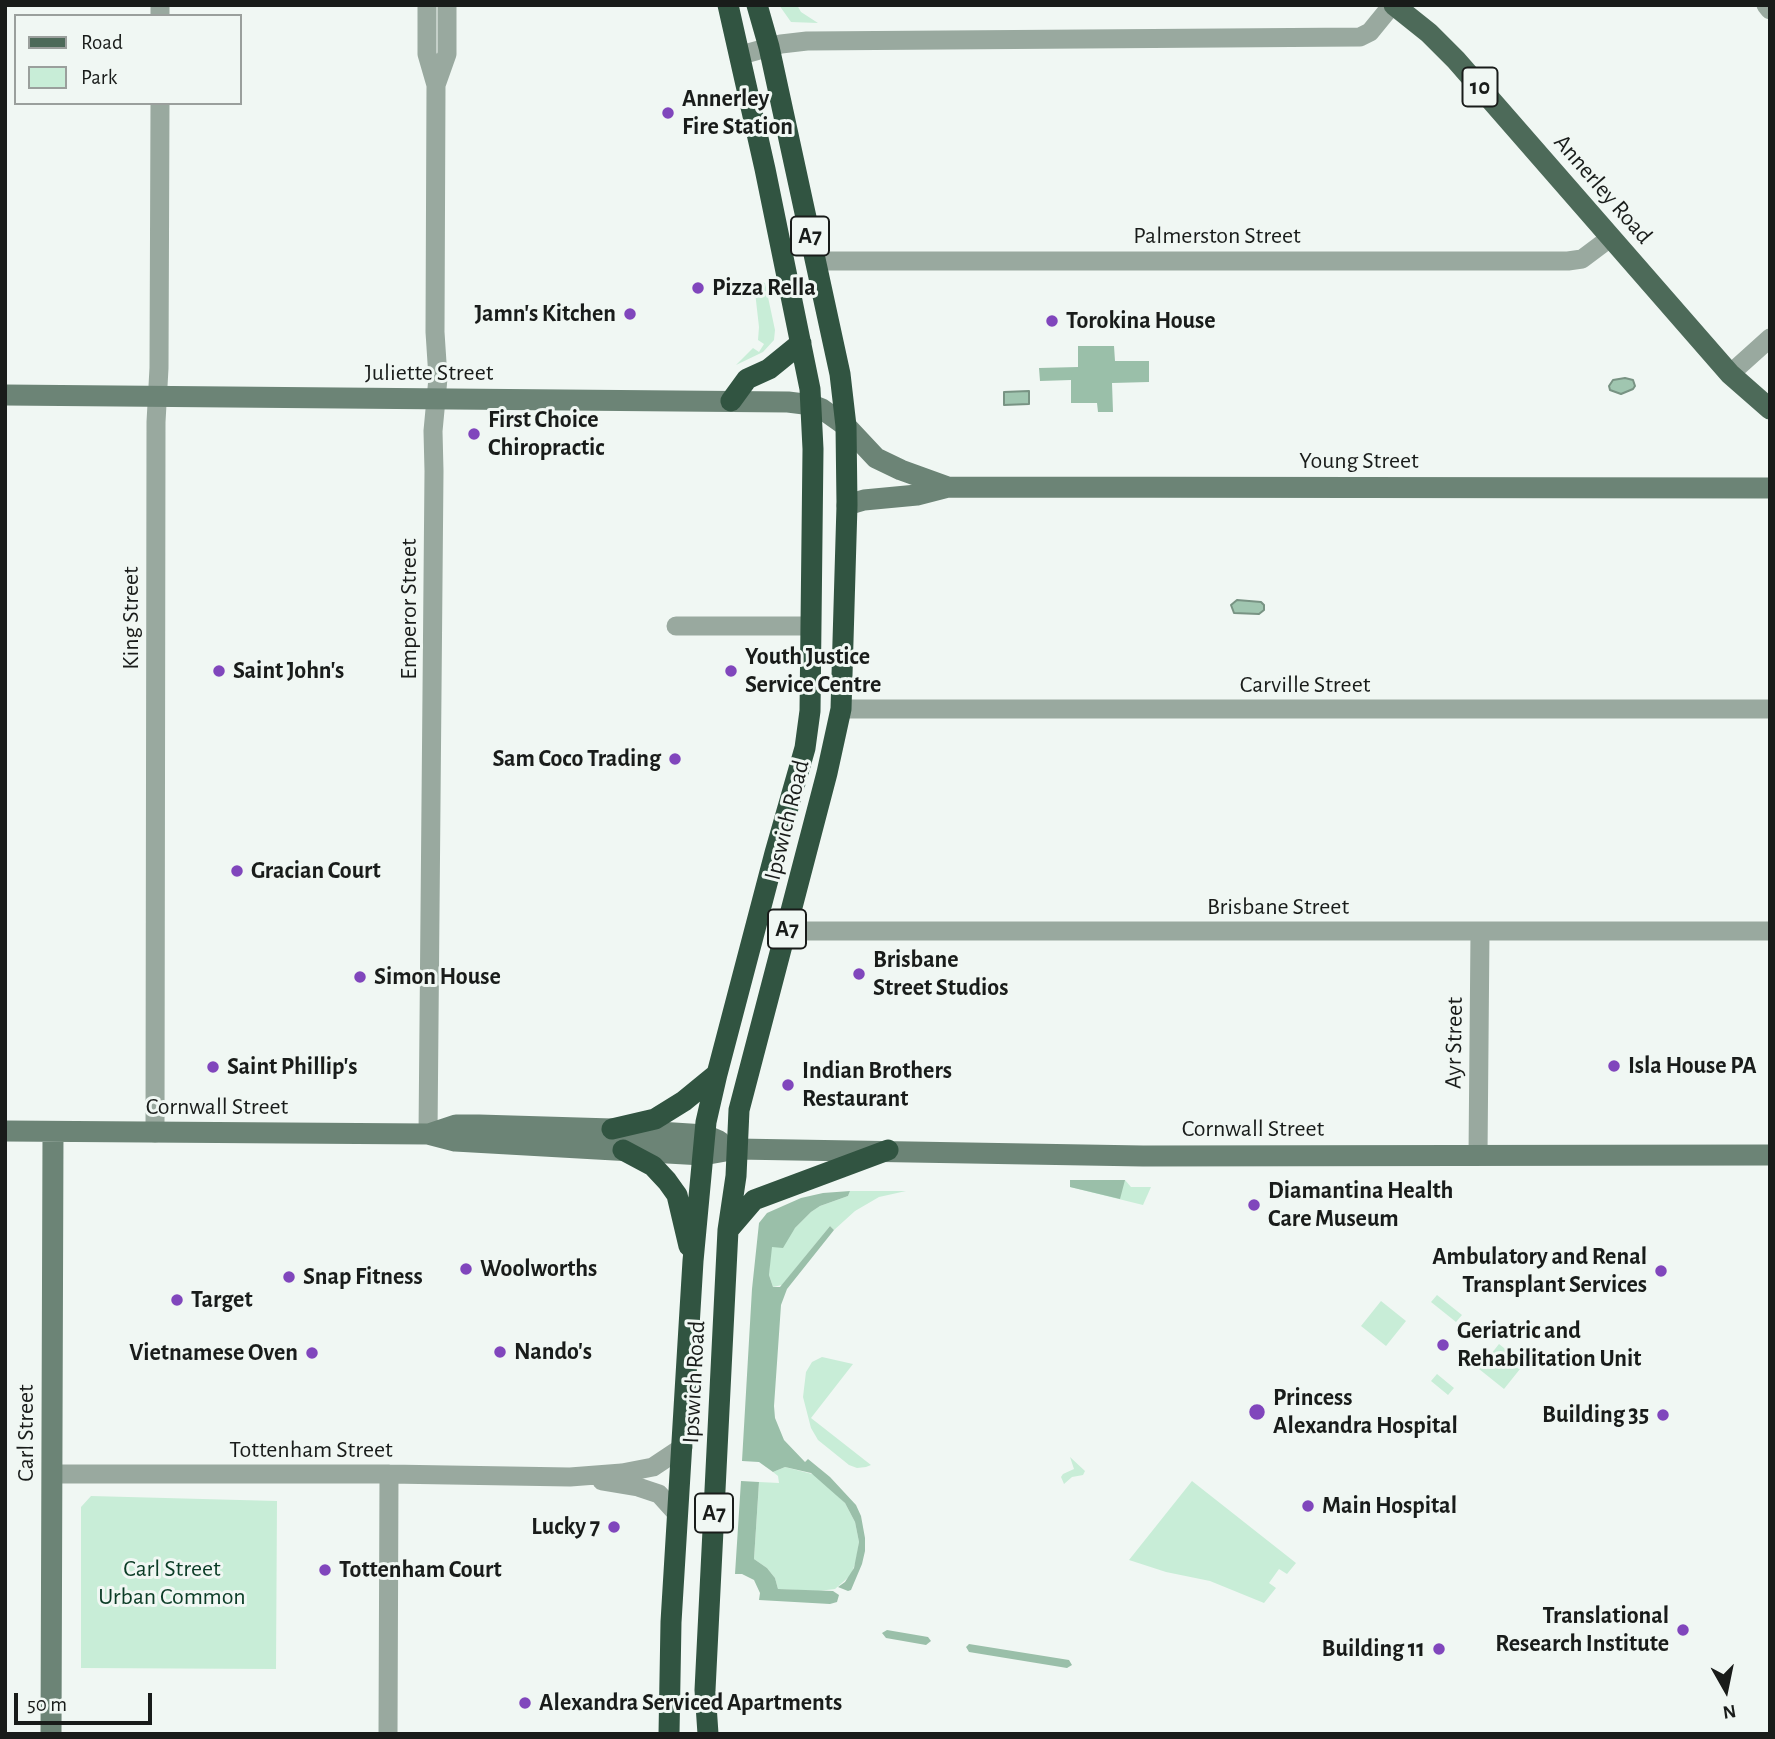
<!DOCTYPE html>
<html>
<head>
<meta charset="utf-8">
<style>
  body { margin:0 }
  #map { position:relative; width:1775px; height:1739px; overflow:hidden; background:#f0f7f3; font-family:"Alegreya Sans",sans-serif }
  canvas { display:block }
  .frame { position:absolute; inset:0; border:7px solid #191c1a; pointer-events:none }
  .legend { position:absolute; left:14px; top:14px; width:228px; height:91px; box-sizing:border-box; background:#f0f7f3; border:2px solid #9a9f9c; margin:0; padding:9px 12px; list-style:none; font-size:21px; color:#191c1a }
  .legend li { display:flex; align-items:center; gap:14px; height:35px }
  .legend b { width:35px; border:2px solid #9a9f9c }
  .north { position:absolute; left:1691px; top:1655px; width:70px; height:70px; -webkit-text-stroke:5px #f0f7f3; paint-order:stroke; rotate:171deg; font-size:19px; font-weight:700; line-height:28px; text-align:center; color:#191c1a }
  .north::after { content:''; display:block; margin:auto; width:24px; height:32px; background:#191c1a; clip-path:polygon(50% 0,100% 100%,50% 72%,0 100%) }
  .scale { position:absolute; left:14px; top:1693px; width:138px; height:32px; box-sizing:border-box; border:4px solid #191c1a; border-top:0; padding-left:9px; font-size:21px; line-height:24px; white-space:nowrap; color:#191c1a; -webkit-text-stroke:5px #f0f7f3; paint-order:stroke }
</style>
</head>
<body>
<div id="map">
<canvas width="1775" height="1739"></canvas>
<div class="frame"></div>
<ul class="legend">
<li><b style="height:9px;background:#4d6a59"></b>Road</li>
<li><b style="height:19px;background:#c8edd7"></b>Park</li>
</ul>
<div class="north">N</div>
<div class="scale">50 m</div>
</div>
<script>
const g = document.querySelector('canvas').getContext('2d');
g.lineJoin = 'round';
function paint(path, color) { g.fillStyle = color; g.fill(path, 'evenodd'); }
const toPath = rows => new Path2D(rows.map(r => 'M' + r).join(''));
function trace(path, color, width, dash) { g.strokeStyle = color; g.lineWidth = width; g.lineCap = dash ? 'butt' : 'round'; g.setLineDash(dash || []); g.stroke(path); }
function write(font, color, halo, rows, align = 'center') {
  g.font = font + ' "Alegreya Sans",sans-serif'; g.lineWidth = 6; g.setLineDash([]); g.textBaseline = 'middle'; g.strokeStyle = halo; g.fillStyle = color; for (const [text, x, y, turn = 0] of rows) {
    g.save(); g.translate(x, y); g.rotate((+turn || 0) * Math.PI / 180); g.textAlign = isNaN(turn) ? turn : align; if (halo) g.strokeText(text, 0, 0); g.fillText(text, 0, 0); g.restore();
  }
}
paint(toPath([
  [779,5,797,5,801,12,818,23,791,22],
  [761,282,765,283,775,330,774,340,763,352,736,365,753,348,759,352,764,344,758,340,759,327,754,283],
  [1070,1180,1125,1180,1131,1187,1151,1187,1143,1205,1070,1187],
  [850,1191,906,1191,879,1197,855,1211,834,1230,830,1226,782,1285,773,1287,769,1275,771,1247,795,1228,811,1212,820,1206,848,1196],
  [1437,1295,1462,1315,1456,1322,1431,1302],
  [1381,1301,1406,1321,1386,1346,1361,1326],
  [1499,1344,1524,1364,1504,1389,1479,1369],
  [822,1357,853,1364,811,1418,871,1465,866,1467,857,1468,849,1465,818,1440,811,1428,803,1397,806,1372,812,1362],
  [1437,1374,1454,1388,1448,1395,1431,1381],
  [1070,1457,1085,1471,1083,1475,1072,1477,1064,1484,1061,1477,1063,1474,1074,1469],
  [785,1467,816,1475,845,1503,855,1522,859,1542,856,1561,851,1575,835,1589,818,1591,778,1589,775,1578,767,1568,754,1559,759,1482,779,1483,778,1476,773,1472],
  [1192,1481,1296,1563,1287,1574,1279,1569,1269,1583,1276,1588,1264,1603,1210,1581,1166,1572,1129,1560],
  [91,1496,277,1501,276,1669,81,1668,81,1507]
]), '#c8edd7');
paint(toPath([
  [1078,346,1114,346,1115,361,1149,361,1149,382,1112,383,1113,412,1098,412,1097,403,1071,403,1071,380,1040,381,1039,368,1078,367],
  [1070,1180,1125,1180,1120,1199,1070,1187],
  [850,1191,848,1196,820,1206,811,1212,795,1228,783,1248,772,1247,769,1275,773,1287,780,1287,830,1226,834,1230,787,1289,781,1305,774,1406,775,1418,784,1440,805,1462,808,1459,830,1477,856,1505,861,1516,865,1538,865,1551,862,1564,851,1590,848,1591,838,1587,845,1582,854,1568,859,1542,855,1522,845,1503,811,1473,785,1467,773,1472,759,1462,742,1461,752,1289,759,1223,767,1213,801,1198,823,1193],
  [741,1481,759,1482,754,1559,767,1568,775,1578,778,1589,833,1591,839,1595,837,1602,830,1604,759,1600,760,1593,754,1580,742,1574,735,1574],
  [887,1630,928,1637,931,1641,926,1645,886,1638,882,1633],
  [969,1644,1069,1660,1072,1665,1067,1668,969,1652,966,1647]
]), '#9abfa9');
const water = toPath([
  [1625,378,1633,380,1635,386,1633,389,1621,394,1610,390,1609,386,1613,380,1625,378],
  [1029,391,1029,404,1004,405,1004,392,1029,391],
  [1237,600,1261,602,1264,605,1264,610,1259,614,1234,613,1231,605,1237,600]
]);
paint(water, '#a0c6b0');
trace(water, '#789383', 2);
trace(toPath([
  [427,5,427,54,436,85,435,332,438,378,433,431,434,471,428,1134],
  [1766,5,1770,10],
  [160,16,160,5],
  [741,55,781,44,807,41,1360,37,1370,32,1392,5],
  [436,85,447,54,447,5],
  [816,261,1568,261,1582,259,1610,238],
  [1730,374,1770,338],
  [676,626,811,626],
  [841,709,1770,709],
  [786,931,1770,931],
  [155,1133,156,422,159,368,160,103],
  [1478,1155,1480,932],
  [52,1474,389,1474,570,1477,622,1473,653,1467,683,1447],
  [602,1481,638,1487,659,1494,678,1515],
  [388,1734,389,1474]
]), '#99a99f', 19);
trace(toPath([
  [5,395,788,402,812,405,822,409,846,426,876,458,901,470,948,487],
  [847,505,864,500,917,495,948,487,1770,488],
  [5,1131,428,1134,455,1141,703,1155,737,1149,1143,1156,1770,1155],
  [429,1134,456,1125,479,1125,612,1129,705,1135,719,1141],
  [51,1734,53,1132]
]), '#6c8476', 21);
trace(toPath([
  [1394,5,1429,33,1456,60,1730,374,1770,409]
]), '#4d6a59', 21);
trace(toPath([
  [731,401,747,379,769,369,801,343],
  [612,1129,655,1119,684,1101,717,1074],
  [623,1150,653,1166,667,1181,677,1195,689,1246],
  [730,1228,754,1200,888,1150],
  [669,1734,671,1622,693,1261,706,1122,717,1074,775,853,805,748,810,711,813,449,810,389,765,169,728,5],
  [708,1734,705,1690,728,1230,736,1176,739,1110,827,773,841,709,847,505,846,426,840,374,769,47,757,5]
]), '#315441', 21);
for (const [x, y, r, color] of [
  [668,113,7,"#8046bc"],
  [698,288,7,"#8046bc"],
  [630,314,7,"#8046bc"],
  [1052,321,7,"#8046bc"],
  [474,434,7,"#8046bc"],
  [219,671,7,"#8046bc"],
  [731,671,7,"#8046bc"],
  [675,759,7,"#8046bc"],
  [237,871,7,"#8046bc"],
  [859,974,7,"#8046bc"],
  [360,977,7,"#8046bc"],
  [1614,1066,7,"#8046bc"],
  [213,1067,7,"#8046bc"],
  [788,1085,7,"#8046bc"],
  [1254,1205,7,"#8046bc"],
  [466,1269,7,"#8046bc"],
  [1661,1271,7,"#8046bc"],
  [289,1277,7,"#8046bc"],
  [177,1300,7,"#8046bc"],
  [1443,1345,7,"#8046bc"],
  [500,1352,7,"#8046bc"],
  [312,1353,7,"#8046bc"],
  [1257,1412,9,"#8046bc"],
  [1663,1415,7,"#8046bc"],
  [1308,1506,7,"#8046bc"],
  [614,1527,7,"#8046bc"],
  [325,1570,7,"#8046bc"],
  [1683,1630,7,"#8046bc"],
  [1439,1649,7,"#8046bc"],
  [525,1703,7,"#8046bc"]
]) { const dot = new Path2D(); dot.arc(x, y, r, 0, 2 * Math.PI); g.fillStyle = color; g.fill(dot); trace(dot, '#f0f7f3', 2.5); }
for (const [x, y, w] of [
  [1480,87,35],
  [810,236,38],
  [787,929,38],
  [714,1513,38]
]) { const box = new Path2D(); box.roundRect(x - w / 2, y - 19.5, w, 39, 5); g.fillStyle = '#f0f7f3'; g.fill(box); trace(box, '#191c1a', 2); }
write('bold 23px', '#191c1a', null, [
  ["10",1480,87],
  ["A7",810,236],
  ["A7",787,929],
  ["A7",714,1513]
]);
write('bold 24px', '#191c1a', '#f0f7f3', [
  ["Annerley",682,99],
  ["Fire Station",682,127],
  ["Pizza Rella",712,288],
  ["Jamn's Kitchen",616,314,"right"],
  ["Torokina House",1066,321],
  ["First Choice",488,420],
  ["Chiropractic",488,448],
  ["Youth Justice",745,657],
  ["Service Centre",745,685],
  ["Saint John's",233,671],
  ["Sam Coco Trading",661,759,"right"],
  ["Gracian Court",251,871],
  ["Brisbane",873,960],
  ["Street Studios",873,988],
  ["Simon House",374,977],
  ["Isla House PA",1628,1066],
  ["Saint Phillip's",227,1067],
  ["Indian Brothers",802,1071],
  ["Restaurant",802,1099],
  ["Diamantina Health",1268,1191],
  ["Care Museum",1268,1219],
  ["Ambulatory and Renal",1647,1257,"right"],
  ["Transplant Services",1647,1285,"right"],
  ["Woolworths",480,1269],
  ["Snap Fitness",303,1277],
  ["Target",191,1300],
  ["Geriatric and",1457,1331],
  ["Rehabilitation Unit",1457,1359],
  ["Nando's",514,1352],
  ["Vietnamese Oven",298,1353,"right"],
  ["Princess",1273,1398],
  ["Alexandra Hospital",1273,1426],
  ["Building 35",1649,1415,"right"],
  ["Main Hospital",1322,1506],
  ["Lucky 7",600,1527,"right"],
  ["Tottenham Court",339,1570],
  ["Translational",1669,1616,"right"],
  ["Research Institute",1669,1644,"right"],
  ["Building 11",1425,1649,"right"],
  ["Alexandra Serviced Apartments",539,1703]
], 'left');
write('24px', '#191c1a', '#f0f7f3', [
  ["Annerley Road",1603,189,49],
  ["Palmerston Street",1217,236],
  ["Juliette Street",429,373],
  ["Young Street",1359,461],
  ["Emperor Street",409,609,-90],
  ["King Street",131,618,-90],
  ["Carville Street",1305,685],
  ["Ipswich Road",787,820,-76],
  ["Brisbane Street",1278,907],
  ["Ayr Street",1454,1043,-89],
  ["Cornwall Street",217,1107],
  ["Cornwall Street",1253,1129],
  ["Ipswich Road",694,1382,-87],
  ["Carl Street",26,1433,-90],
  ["Tottenham Street",311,1450]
]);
write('24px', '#0b3c26', '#f0f7f3', [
  ["Carl Street",172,1569],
  ["Urban Common",172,1597]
]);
</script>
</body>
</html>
